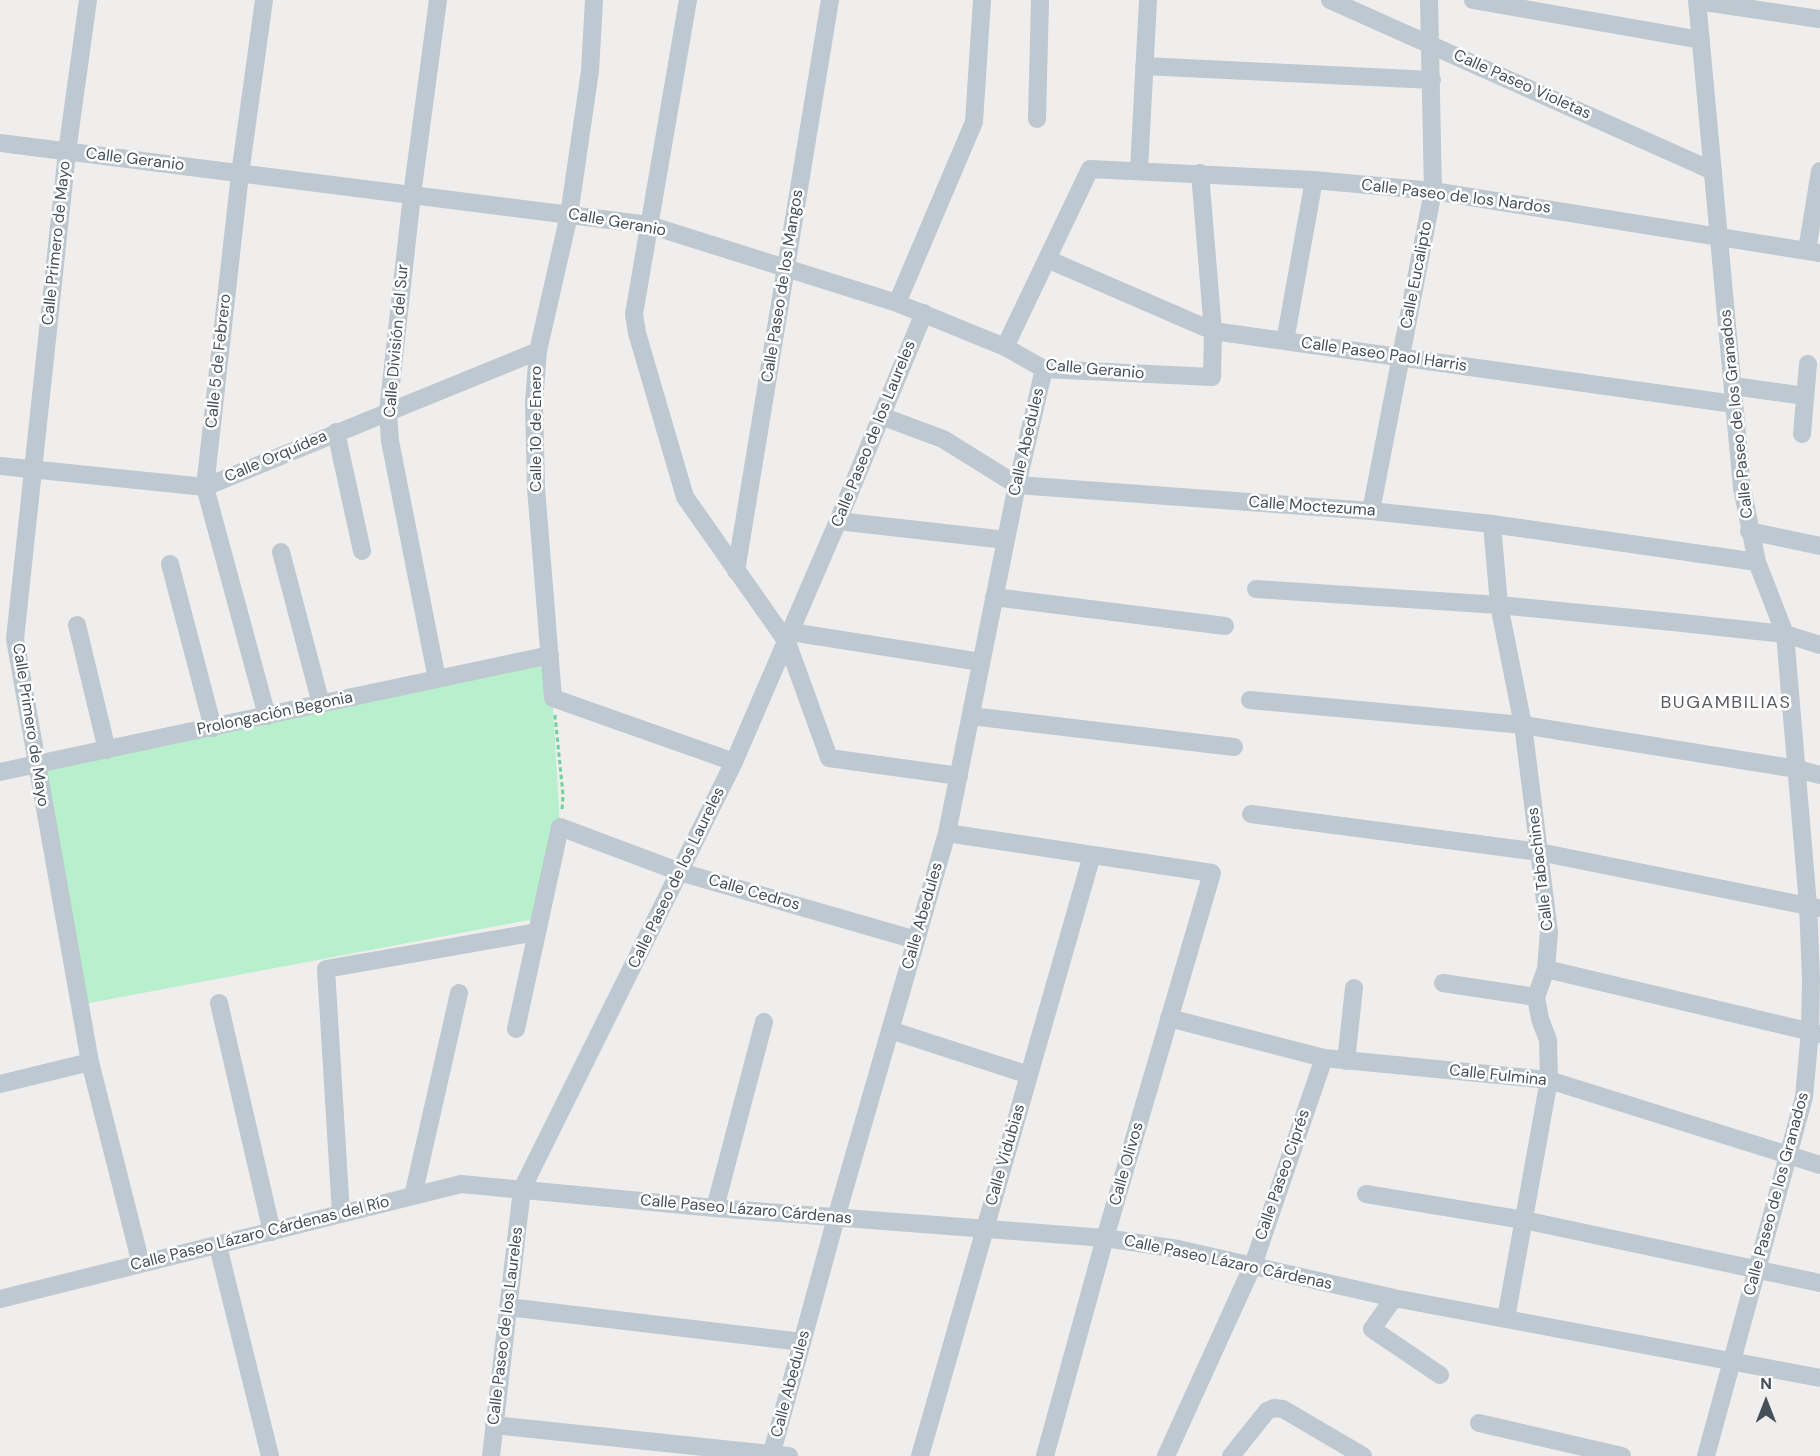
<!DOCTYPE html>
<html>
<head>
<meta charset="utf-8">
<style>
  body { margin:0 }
  #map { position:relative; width:1820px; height:1456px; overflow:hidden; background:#f0eded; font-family:"DM Sans",sans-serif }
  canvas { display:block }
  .north { position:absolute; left:1736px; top:1372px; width:60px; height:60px; -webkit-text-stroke:4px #fff; paint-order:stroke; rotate:0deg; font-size:16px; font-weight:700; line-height:24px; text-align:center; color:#45505b }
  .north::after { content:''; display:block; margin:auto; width:21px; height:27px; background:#45505b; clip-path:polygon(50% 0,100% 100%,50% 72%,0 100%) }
</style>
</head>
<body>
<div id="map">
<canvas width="1820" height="1456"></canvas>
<div class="north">N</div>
</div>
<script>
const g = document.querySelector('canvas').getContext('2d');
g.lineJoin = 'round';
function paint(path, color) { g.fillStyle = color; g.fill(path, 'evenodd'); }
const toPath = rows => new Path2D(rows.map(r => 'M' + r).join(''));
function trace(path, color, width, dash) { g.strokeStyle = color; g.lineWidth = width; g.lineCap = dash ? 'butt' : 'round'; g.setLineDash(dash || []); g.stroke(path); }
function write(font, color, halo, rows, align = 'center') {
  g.font = font + ' "DM Sans",sans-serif'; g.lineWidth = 5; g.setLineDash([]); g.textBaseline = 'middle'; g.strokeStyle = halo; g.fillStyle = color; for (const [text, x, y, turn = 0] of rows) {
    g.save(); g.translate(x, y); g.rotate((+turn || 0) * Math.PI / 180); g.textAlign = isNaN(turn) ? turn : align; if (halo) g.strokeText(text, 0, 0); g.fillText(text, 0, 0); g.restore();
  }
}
paint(toPath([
  [550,655,560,827,540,918,79,1005,36,766]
]), '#b8f0ce');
trace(toPath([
  [555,715,563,795,562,810]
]), '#6fd0a0', 3, [4.5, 3]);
trace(toPath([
  [88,0,67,152,15,639,90,1062,141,1264],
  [264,0,240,174,205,487,267,716],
  [594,0,590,71,569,215,538,351,534,402,536,488,553,698,734,762],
  [688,0,634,314,637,333,685,497,787,642,829,758,959,776],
  [1330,0,1713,171],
  [1473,0,1701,40],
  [1697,0,1742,488,1757,562,1785,634,1808,905,1811,978,1810,1031,1804,1097,1706,1456],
  [1697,1,1820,19],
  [1144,66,1432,80],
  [1037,119,1040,0],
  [0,143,649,225,897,303,1005,347,1044,369,1212,377,1213,331,1200,173],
  [1139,170,1148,0],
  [1807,251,1820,171],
  [1047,259,1213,331,1734,404],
  [897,303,974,122,982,0],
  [1285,341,1314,180],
  [1005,347,1090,169,1314,180,1433,191,1820,253],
  [1733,386,1805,396],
  [881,416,943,439,1017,485,1371,511,1492,524,1757,562],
  [336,432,362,551],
  [1802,434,1808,364],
  [0,466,205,487,538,351],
  [1371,511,1433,191,1429,0],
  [838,521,1006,540],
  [1492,524,1499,605,1523,725,1549,932,1546,969,1536,997,1540,1019,1548,1040,1549,1080,1506,1318],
  [1749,531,1820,546],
  [281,552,321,704],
  [170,564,213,728],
  [736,571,830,0],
  [1256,589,1499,605,1673,622,1785,634,1820,645],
  [994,597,1225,626],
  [77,625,107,750],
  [791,632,981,662],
  [437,679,390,441,388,411,412,195,438,0],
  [1250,700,1523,725,1797,769,1820,775],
  [971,716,1234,747],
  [0,772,550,655],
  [1251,814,1539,852,1818,908],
  [947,833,1212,873,1105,1238,1045,1456],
  [1546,969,1820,1034],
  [1443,983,1536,997],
  [219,1003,272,1232],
  [1169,1018,1324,1058,1549,1080,1820,1165],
  [516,1029,560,827,680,872,916,940],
  [890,1030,1029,1075],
  [1346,1061,1354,988],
  [0,1084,90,1062],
  [1366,1194,1524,1220,1820,1283],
  [413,1196,459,993],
  [715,1208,764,1022],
  [341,1214,326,969,537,932],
  [218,1246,270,1456],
  [1394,1298,1372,1329,1440,1375],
  [0,1299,461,1184,715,1208,1105,1238,1178,1249,1394,1298,1820,1378],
  [508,1307,802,1342],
  [1479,1423,1622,1456],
  [494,1425,789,1456],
  [491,1456,522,1189,734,762,838,521,924,313],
  [771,1456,836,1218,947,833,1017,485,1044,369],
  [920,1456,1092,855],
  [1166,1456,1253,1265,1324,1058],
  [1231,1456,1267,1411,1274,1408,1283,1409,1363,1456]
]), '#bdc8d0', 18);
write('16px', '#45505b', '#fff', [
  ["Calle Paseo Violetas",1522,85,24],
  ["Calle Geranio",135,160,7],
  ["Calle Paseo de los Nardos",1456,197,7],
  ["Calle Geranio",617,223,10],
  ["Calle Primero de Mayo",57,243,-84],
  ["Calle Eucalipto",1417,275,-79],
  ["Calle Paseo de los Mangos",783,286,-81],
  ["Calle División del Sur",397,341,-85],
  ["Calle Paseo Paol Harris",1384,355,8],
  ["Calle 5 de Febrero",219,361,-84],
  ["Calle Geranio",1095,370,5],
  ["Calle Paseo de los Granados",1737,414,-96],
  ["Calle 10 de Enero",537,429,-90],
  ["Calle Paseo de los Laureles",874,434,-68],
  ["Calle Abedules",1027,442,-77],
  ["Calle Orquídea",276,457,-23],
  ["Calle Moctezuma",1312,507,4],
  ["Prolongación Begonia",275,714,-12],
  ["Calle Primero de Mayo",30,725,81],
  ["Calle Tabachines",1541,869,-97],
  ["Calle Paseo de los Laureles",677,878,-64],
  ["Calle Cedros",754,893,16],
  ["Calle Abedules",923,916,-74],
  ["Calle Fulmina",1498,1076,6],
  ["Calle Vidubias",1006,1155,-74],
  ["Calle Olivos",1127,1164,-74],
  ["Calle Paseo Ciprés",1283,1175,-71],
  ["Calle Paseo de los Granados",1777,1194,-75],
  ["Calle Paseo Lázaro Cárdenas",746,1210,5],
  ["Calle Paseo Lázaro Cárdenas del Río",260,1234,-14],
  ["Calle Paseo Lázaro Cárdenas",1228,1263,12],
  ["Calle Paseo de los Laureles",506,1326,-83],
  ["Calle Abedules",791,1384,-75]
]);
g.letterSpacing = '1.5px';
write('18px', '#595d62', '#fff', [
  ["BUGAMBILIAS",1726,703]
]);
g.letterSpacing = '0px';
</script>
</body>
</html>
